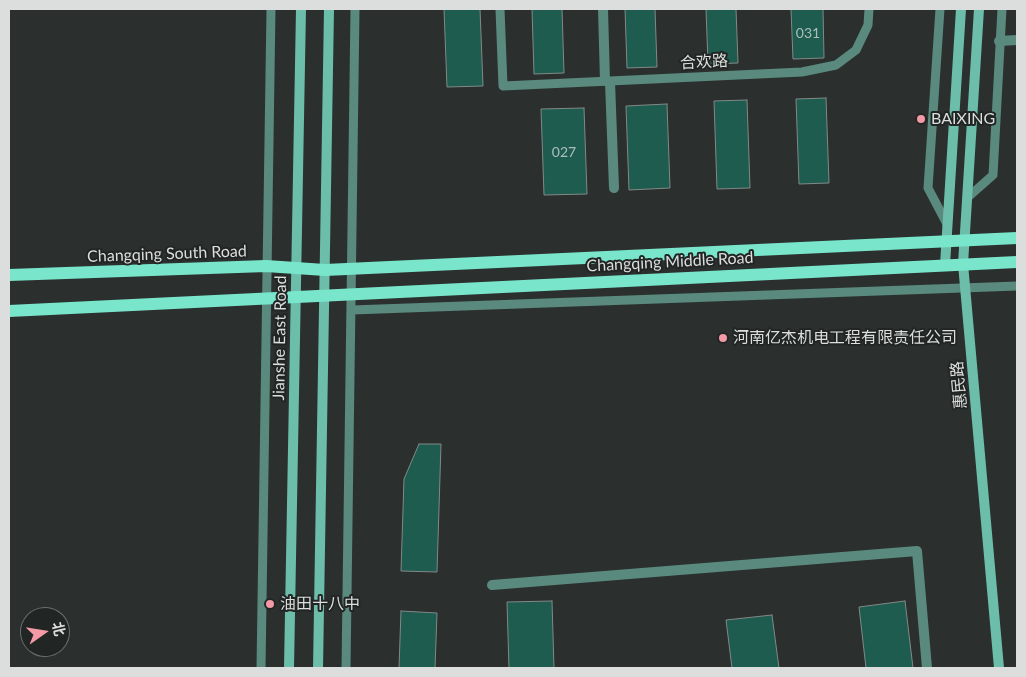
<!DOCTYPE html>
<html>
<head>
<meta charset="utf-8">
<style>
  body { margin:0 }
  #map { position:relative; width:1026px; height:677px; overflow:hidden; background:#2b302f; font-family:Lato,"Noto Sans SC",sans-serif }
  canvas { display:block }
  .frame { position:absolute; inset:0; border:10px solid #dbdedd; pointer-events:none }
  .north { position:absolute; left:20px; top:607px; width:50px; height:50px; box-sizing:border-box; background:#212625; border:1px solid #6b706f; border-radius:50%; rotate:77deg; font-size:14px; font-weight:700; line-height:20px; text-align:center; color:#dbdedd }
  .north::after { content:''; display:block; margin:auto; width:18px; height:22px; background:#f49aa6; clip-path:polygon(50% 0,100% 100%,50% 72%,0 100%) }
</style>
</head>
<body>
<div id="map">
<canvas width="1026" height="677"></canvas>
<div class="frame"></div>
<div class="north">北</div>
</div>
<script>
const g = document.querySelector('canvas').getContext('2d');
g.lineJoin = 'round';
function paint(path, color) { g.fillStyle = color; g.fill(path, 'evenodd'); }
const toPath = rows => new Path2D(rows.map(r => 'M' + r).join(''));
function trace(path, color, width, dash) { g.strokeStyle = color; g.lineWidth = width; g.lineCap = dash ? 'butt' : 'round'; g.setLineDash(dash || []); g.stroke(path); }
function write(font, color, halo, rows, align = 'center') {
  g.font = font + ' Lato,"Noto Sans SC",sans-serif'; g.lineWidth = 4; g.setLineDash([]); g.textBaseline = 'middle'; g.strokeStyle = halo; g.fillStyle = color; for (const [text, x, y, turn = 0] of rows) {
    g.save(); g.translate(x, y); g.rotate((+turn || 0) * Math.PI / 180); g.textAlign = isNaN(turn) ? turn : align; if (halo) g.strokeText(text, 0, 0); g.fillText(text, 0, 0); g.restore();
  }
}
const building = toPath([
  [444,9,480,9,483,86,447,87,444,9],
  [532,9,562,9,564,73,534,74,532,9],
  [625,9,655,9,657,67,627,68,625,9],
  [706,9,736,9,738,63,708,64,706,9],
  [791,9,823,9,824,58,793,59,791,9],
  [826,98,829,183,799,184,796,99,826,98],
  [747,100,750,188,717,189,714,101,747,100],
  [667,104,670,188,629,190,626,106,667,104],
  [584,108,587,194,544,195,541,109,584,108],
  [419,444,441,444,437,572,401,571,404,479,419,444],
  [552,601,554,668,509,668,507,602,552,601],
  [905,601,913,668,866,668,859,607,905,601],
  [401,611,437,613,435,668,399,668,401,611],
  [772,615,779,668,732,668,726,620,772,615]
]);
paint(building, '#1e5c4f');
trace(building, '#828987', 1);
trace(toPath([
  [500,9,503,86,802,72,836,65,856,50,868,25,869,9],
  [940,9,928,188,947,224],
  [967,198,993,175,1002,9],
  [352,310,1017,286],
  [261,668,271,9],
  [346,668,355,9]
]), '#598a7d', 9);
trace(toPath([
  [603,9,605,81],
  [999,41,1017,40],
  [610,82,614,188],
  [492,585,917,551,927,668]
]), '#598a7d', 10);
trace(toPath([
  [979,9,963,264,999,668],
  [945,265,961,9],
  [289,668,301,9],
  [318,668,329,9]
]), '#6cbeaa', 10);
trace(toPath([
  [9,275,266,266,325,270,1017,238],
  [9,311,1017,262]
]), '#79e6cc', 12);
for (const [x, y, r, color] of [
  [921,119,5,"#f49aa6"],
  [723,338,5,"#f49aa6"],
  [270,604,5,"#f49aa6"]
]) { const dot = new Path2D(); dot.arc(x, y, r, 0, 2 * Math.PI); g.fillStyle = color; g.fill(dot); trace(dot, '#212625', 2); }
write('14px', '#acbeba', null, [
  ["031",808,33],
  ["027",564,152]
]);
write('16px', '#dbdedd', '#212625', [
  ["合欢路",704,62,-3],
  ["Changqing South Road",167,254,-2],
  ["Changqing Middle Road",670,262,-3],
  ["Jianshe East Road",280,338,-89],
  ["惠民路",959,385,-95]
]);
write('16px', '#dbdedd', '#212625', [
  ["BAIXING",931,119],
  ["河南亿杰机电工程有限责任公司",733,338],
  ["油田十八中",280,604]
], 'left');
</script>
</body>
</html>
